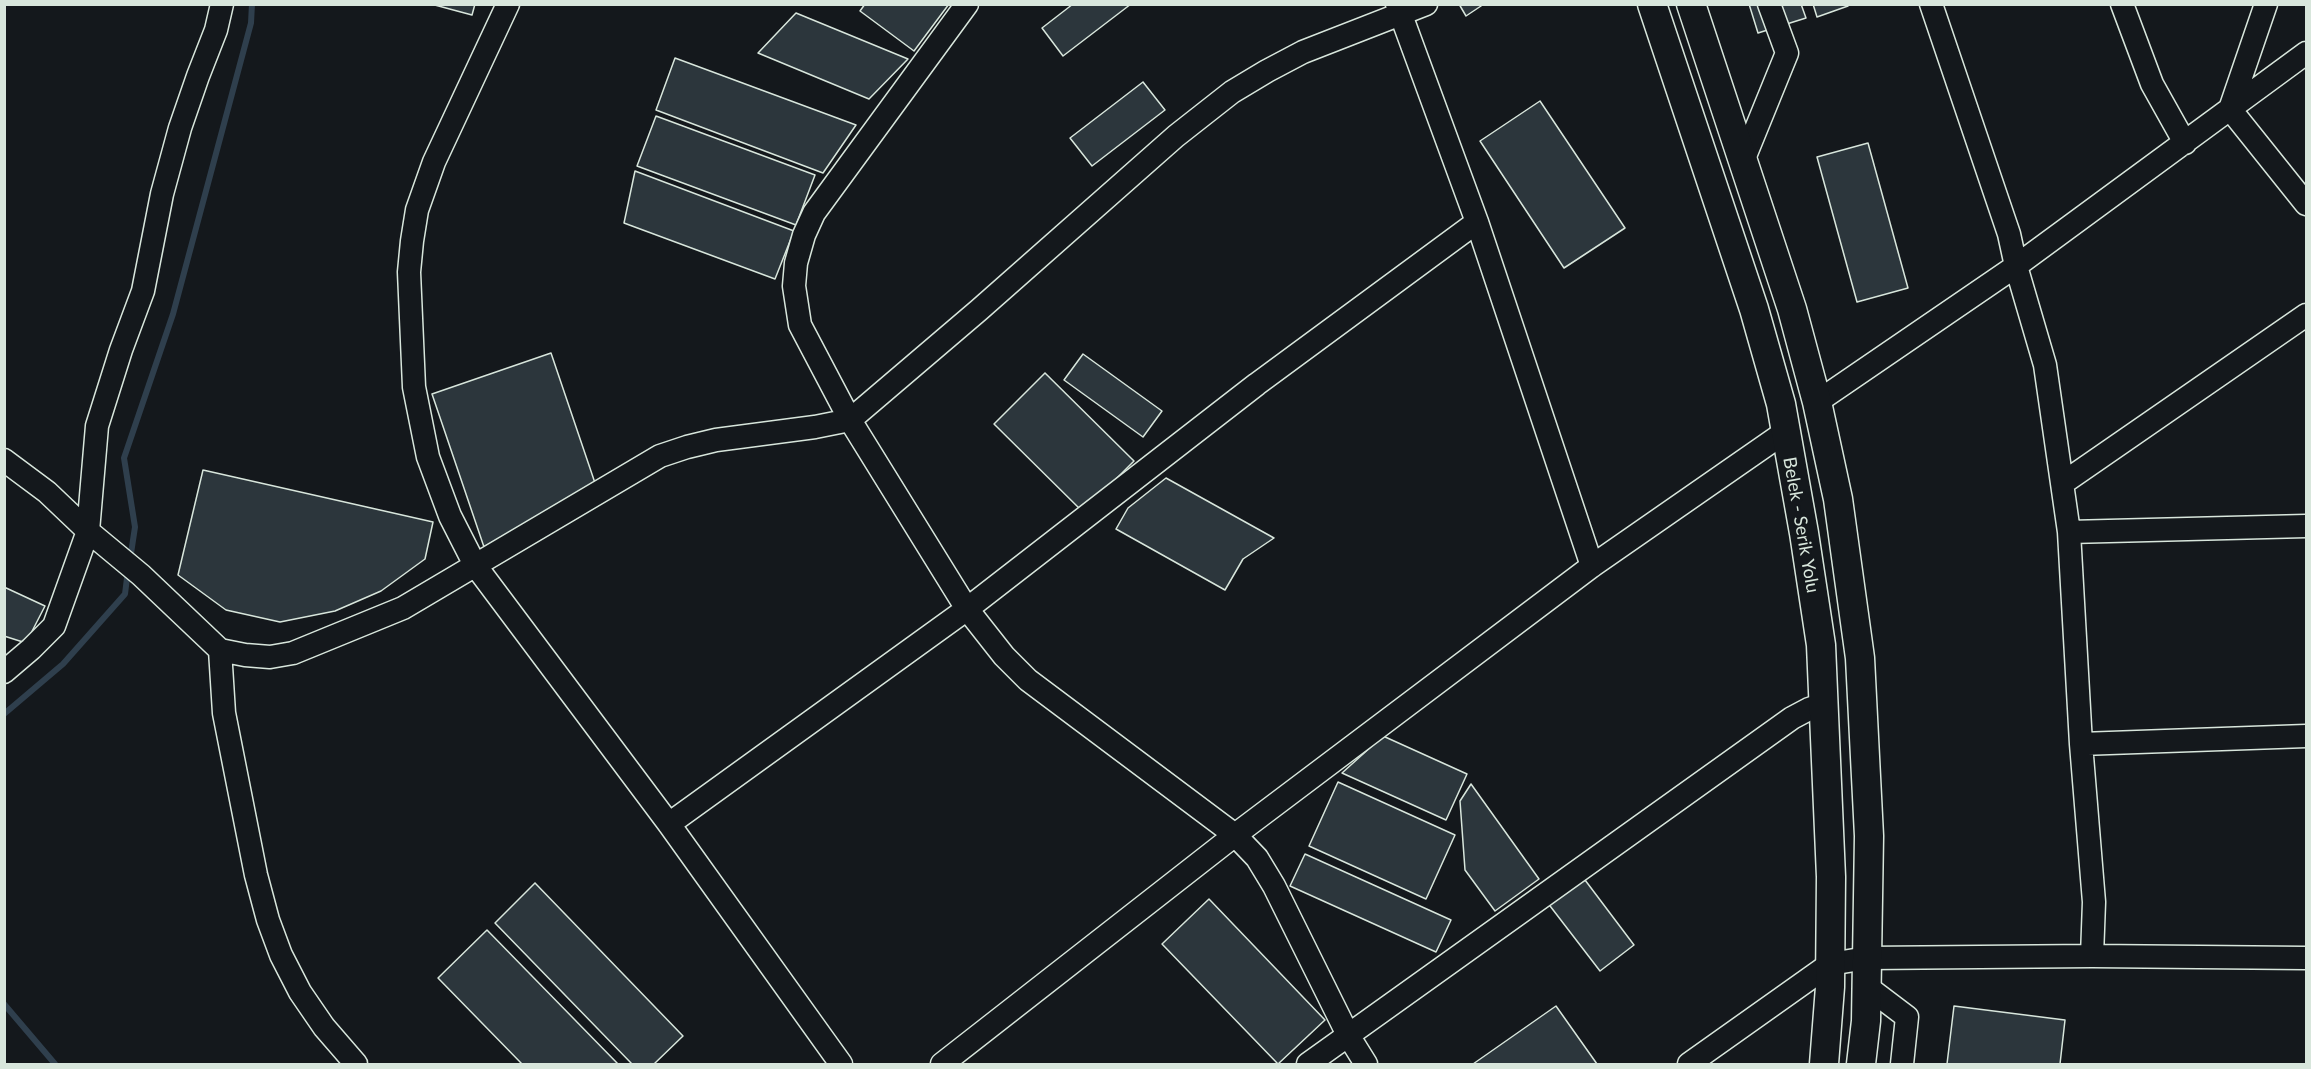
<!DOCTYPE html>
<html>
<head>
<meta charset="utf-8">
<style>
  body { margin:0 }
  #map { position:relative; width:2311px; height:1069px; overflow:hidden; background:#14181c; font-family:Lato,sans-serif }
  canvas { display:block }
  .frame { position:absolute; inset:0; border:6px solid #d8e6dc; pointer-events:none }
</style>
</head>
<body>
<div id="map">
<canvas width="2311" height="1069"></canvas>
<div class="frame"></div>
</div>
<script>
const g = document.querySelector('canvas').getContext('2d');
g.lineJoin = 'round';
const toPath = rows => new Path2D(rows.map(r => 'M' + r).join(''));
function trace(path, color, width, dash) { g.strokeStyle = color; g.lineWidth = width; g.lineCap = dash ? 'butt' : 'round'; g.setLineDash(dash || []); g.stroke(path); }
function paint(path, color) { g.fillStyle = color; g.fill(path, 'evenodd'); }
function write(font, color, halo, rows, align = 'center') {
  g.font = font + ' Lato,sans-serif'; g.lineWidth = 4.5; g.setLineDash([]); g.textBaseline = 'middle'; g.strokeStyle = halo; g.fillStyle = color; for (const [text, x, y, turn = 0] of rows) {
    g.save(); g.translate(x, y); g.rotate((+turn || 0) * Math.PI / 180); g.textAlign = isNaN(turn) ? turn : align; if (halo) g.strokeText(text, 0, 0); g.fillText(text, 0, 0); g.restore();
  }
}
trace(toPath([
  [130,560,135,527,124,458,173,314,251,23,252,4],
  [4,714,63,664,125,594,128,570],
  [4,1004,55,1064]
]), '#2f3f4d', 6);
const building = toPath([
  [431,4,475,4,472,15,431,4],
  [865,4,949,4,914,51,860,11,865,4],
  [1073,4,1131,4,1063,56,1042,28,1073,4],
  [1459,4,1484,4,1466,16,1459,4],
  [1749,4,1801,4,1806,18,1758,33,1749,4],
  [1813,4,1847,4,1848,6,1817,17,1813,4],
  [796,13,908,59,869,99,758,53,796,13],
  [675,58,856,125,823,173,656,110,675,58],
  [1143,82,1165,110,1092,166,1070,138,1143,82],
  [1540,101,1625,228,1564,268,1480,141,1540,101],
  [656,116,815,175,796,225,637,166,656,116],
  [1868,143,1908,288,1857,302,1817,157,1868,143],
  [635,171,794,231,775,279,624,223,635,171],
  [551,353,595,483,484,547,432,394,551,353],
  [1083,354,1162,411,1143,437,1064,380,1083,354],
  [1045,373,1134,461,1083,512,994,424,1045,373],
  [203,470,433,522,425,559,381,591,335,611,280,622,226,610,178,575,203,470],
  [1166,478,1274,538,1243,559,1225,590,1116,529,1128,508,1166,478],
  [4,587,45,606,26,643,4,636,4,587],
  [1383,736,1467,774,1446,820,1342,773,1383,736],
  [1338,782,1455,835,1426,899,1309,846,1338,782],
  [1471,784,1539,879,1495,911,1465,870,1460,801,1471,784],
  [1305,854,1451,920,1436,952,1290,886,1305,854],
  [1582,876,1634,945,1600,971,1547,902,1582,876],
  [535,883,683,1036,654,1064,632,1064,495,923,535,883],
  [1209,899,1325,1020,1278,1064,1162,944,1209,899],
  [487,930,618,1064,522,1064,438,978,487,930],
  [1556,1006,1597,1064,1473,1064,1556,1006],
  [1954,1006,2065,1020,2060,1064,1947,1064,1954,1006]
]);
paint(building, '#2c363c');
trace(building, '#d8e6dc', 1.5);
const minor = toPath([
  [508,4,434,162,417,210,412,241,409,272,414,387,428,457,450,516,475,565,669,824,841,1064],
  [967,4,814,213,804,235,796,263,794,286,800,325,850,420,967,609,1004,656,1028,680,1235,835,1257,858,1274,886,1348,1035,1366,1064],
  [1397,4,1477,222,1592,566],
  [1931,4,2009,234,2016,266,2045,365,2069,532,2081,744,2094,902,2092,956],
  [2122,4,2152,84,2185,143],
  [2230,109,2306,204],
  [2230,109,2266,4],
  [1743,161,1787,53,1769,4],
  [1817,402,2016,266,2306,53],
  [4,460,47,492,88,531,141,575,220,650,245,655,270,657,293,653,403,608,660,456,687,447,716,440,815,427,850,420,979,310,1176,136,1232,92,1267,71,1303,52,1426,4],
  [2063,483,2306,315],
  [2069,532,2306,526],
  [220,650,224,713,256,875,268,920,281,955,300,992,324,1027,356,1064],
  [4,672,31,649,54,626,88,531,97,426,121,350,143,291,162,194,180,128,198,76,216,30,222,4],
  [2081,744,2306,736],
  [669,824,967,609,1257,384,1477,222],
  [1866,986,1907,1017,1902,1064],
  [942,1064,1235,835,1592,566,1785,432],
  [1308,1064,1792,718,1809,709,1824,704],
  [1689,1064,1830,964,1867,958,2092,956,2306,958]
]);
const major = toPath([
  [1652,4,1754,309,1781,404,1804,533,1821,645,1831,877,1830,987,1824,1064],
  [1691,4,1792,309,1817,402,1838,499,1860,658,1869,836,1866,1021,1861,1064]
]);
trace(minor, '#d8e6dc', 25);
trace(major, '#d8e6dc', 31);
trace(minor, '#14181c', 22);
trace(major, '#14181c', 28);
write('18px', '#d8e6dc', '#14181c', [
  ["Belek - Serik Yolu",1801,525,80]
]);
</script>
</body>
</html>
